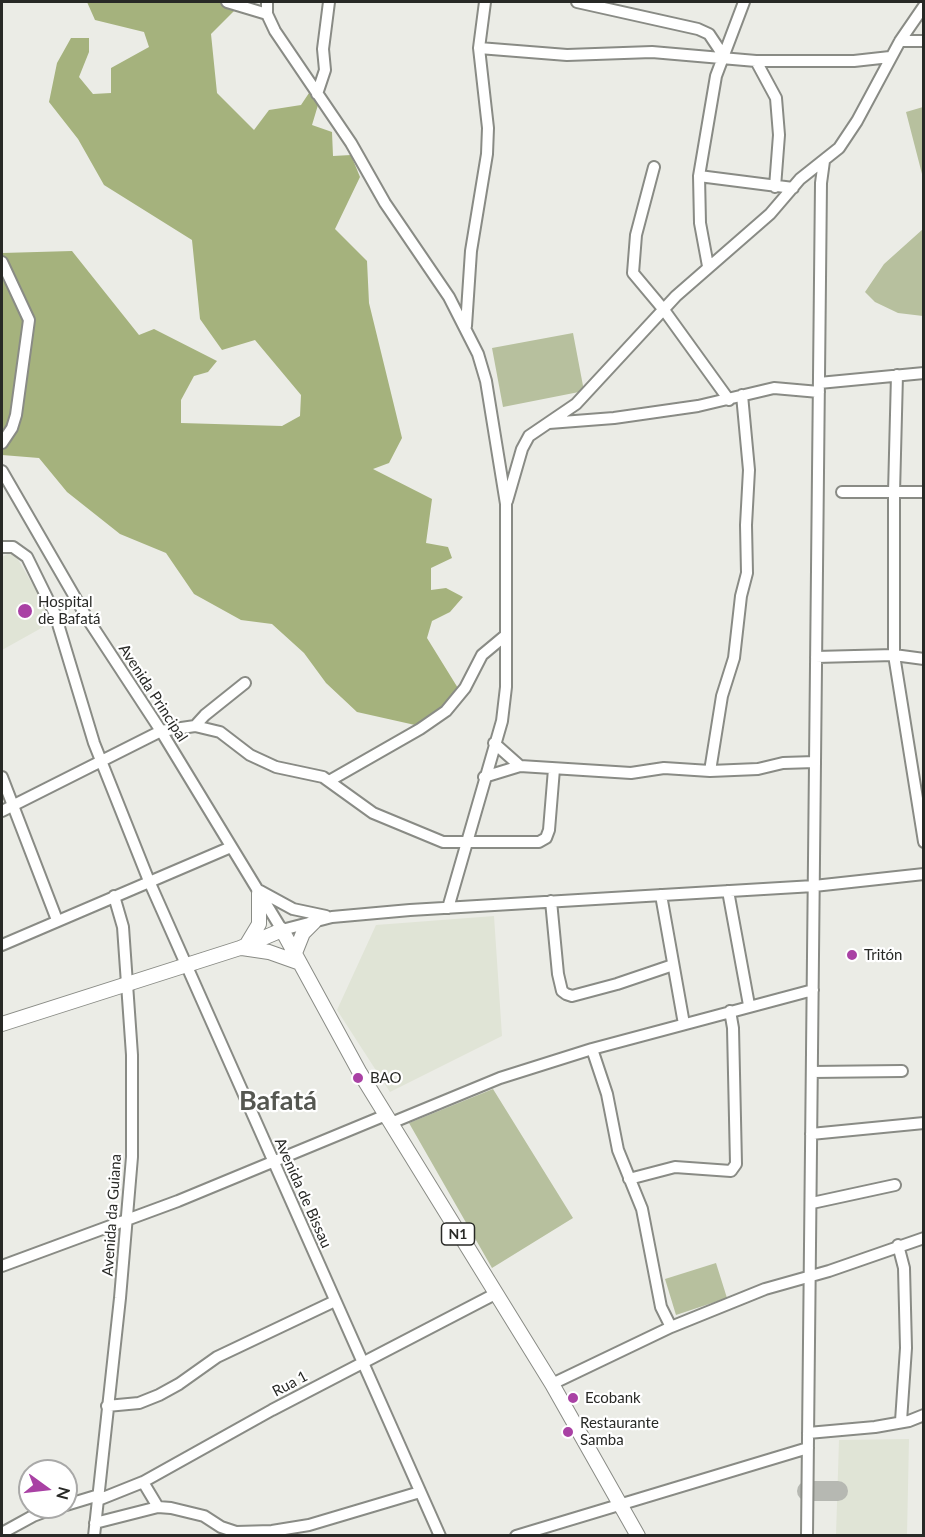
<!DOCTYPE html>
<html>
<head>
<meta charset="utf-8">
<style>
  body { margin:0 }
  #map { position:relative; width:925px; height:1537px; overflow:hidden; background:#ebece6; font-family:Lato,sans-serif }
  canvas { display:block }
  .frame { position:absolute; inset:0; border:3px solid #282926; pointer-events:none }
  .north { position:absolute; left:18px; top:1459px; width:60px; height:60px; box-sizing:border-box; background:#fff; border:2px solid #a9a9a8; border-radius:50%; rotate:105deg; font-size:16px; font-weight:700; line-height:24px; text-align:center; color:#282926 }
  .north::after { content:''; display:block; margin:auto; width:21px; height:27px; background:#a941a4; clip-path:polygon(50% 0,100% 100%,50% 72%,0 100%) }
</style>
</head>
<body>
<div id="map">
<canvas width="925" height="1537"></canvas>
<div class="frame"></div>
<div class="north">N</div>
</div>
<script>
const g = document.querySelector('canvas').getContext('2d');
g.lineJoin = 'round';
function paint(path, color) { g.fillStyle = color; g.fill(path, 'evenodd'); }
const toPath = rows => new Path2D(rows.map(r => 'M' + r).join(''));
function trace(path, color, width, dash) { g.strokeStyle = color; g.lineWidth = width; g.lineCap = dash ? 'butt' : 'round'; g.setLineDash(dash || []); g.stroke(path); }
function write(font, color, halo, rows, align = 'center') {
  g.font = font + ' Lato,sans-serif'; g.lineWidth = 4.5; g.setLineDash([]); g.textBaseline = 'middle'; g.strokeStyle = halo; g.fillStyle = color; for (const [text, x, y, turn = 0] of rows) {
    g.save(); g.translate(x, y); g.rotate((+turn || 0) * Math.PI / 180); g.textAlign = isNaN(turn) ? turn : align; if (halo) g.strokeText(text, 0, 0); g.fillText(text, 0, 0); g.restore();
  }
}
paint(toPath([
  [13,551,54,621,2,650,2,557],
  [494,916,502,1036,390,1092,337,1010,376,925],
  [909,1439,907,1535,836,1535,839,1440]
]), '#e0e4d6');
paint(toPath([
  [923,107,924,174,922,174,906,112],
  [923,229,923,316,898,313,875,302,865,292,884,264],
  [573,333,584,391,503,407,492,348],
  [493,1089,573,1218,492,1268,409,1123],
  [716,1263,727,1298,676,1315,665,1279]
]), '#b7c09e');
paint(toPath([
  [87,2,231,2,234,11,211,34,217,93,254,130,269,110,301,105,313,87,321,95,312,125,332,132,333,156,351,155,360,177,335,229,367,261,369,303,402,438,389,463,373,469,432,499,426,543,448,547,452,558,431,568,431,590,446,588,463,597,450,612,432,621,427,638,461,693,446,707,415,725,357,712,326,683,304,653,272,624,241,620,194,594,166,553,120,534,67,492,39,458,2,455,2,253,72,251,139,335,154,329,217,361,208,372,194,376,181,400,181,423,282,426,300,416,301,395,255,340,222,350,200,319,192,240,104,185,78,139,49,102,57,63,71,38,89,38,89,52,79,77,93,94,111,93,111,68,149,47,144,32,95,20]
]), '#a5b27d');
trace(toPath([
  [807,1491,838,1491]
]), '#b6b8b2', 20);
const minor = toPath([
  [227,2,267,14],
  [267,2,267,14,275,31,351,143,385,203,449,297,478,354,486,381,506,504,506,687,502,721,448,908],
  [577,2,698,29,709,34,723,55],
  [900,41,924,41],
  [479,48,567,55,652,52,756,61,854,61,890,57],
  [756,61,776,98,779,135,775,187],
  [317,94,325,70,323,49,329,2],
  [654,167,636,235,633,273,664,310,729,400],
  [699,176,793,188],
  [2,262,29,320,16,415,12,428,2,443],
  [708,266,700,223,699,176,716,76,744,2],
  [466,326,471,251,487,154,488,128,479,48,485,2],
  [897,375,894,493,894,655,924,842],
  [819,383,924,373],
  [549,423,614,418,698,406,774,388,819,392],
  [2,471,87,618,161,731,282,930,332,917,410,910,814,886,924,874],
  [842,492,924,492],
  [507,501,522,449,529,436,576,404,676,296,770,214,800,179,839,148,857,121,900,41,924,6],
  [2,547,13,547,27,557,55,614,94,743,149,881,440,1536],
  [816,657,894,655,924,659],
  [195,726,205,715,245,683],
  [494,743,520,766],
  [710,771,722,696,734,658,741,596,747,573,746,525,749,470,742,395],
  [2,777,57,920],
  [484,777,520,766,631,773,664,768,710,771,758,769,783,763,815,762],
  [329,781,420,729,446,711,465,688,482,655,506,635],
  [2,811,161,731,195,726,220,732,250,755,276,767,323,777,373,813,443,842,539,842,546,838,549,830,554,769],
  [260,891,293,909,326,916],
  [728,891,749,1005],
  [661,895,684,1024],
  [551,901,558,974,562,991,566,994,572,996,617,984,673,965],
  [2,945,231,847],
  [592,1049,607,1094,618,1150,642,1209,661,1307,671,1327],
  [812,1072,902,1071],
  [391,1123,500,1078,592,1049,813,990],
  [811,1134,924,1123],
  [629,1179,675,1167,731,1171,736,1164,733,1028,730,1011],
  [812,1203,895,1185],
  [898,1245,904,1268,906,1348,901,1421],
  [2,1266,178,1201,386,1115],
  [552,1384,671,1327,765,1289,829,1271,924,1238],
  [107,1406,139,1403,159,1395,179,1384,217,1357,335,1301],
  [808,1433,875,1427,909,1421,924,1415],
  [143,1482,158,1507],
  [98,1500,143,1482,272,1410,495,1294],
  [66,1505,99,1495],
  [95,1523,158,1507,171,1508,204,1516,221,1527,236,1532,272,1531,309,1525,420,1492],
  [2,1533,33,1516,57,1507],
  [94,1536,120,1298,132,1157,132,1055,123,927,114,896],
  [516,1536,808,1448],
  [807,1536,821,183,824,161]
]);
const major = toPath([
  [247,944,259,924,259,893],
  [242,948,269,952,300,963],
  [295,953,303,933,314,922],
  [2,1024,240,948,282,930,360,1073,552,1384,638,1536]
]);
trace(minor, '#898b85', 14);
trace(major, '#898b85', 16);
trace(minor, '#fff', 10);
trace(major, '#fff', 14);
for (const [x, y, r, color] of [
  [25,611,8,"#a941a4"],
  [852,955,6,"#a941a4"],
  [358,1078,6,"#a941a4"],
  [573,1398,6,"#a941a4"],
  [568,1432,6,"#a941a4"]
]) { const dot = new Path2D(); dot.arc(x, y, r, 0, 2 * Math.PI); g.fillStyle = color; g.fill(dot); trace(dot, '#fff', 2); }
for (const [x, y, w] of [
  [458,1234,33]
]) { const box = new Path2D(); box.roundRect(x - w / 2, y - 11, w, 22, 4.5); g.fillStyle = '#fff'; g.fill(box); trace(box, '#282926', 1.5); }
write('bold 14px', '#282926', null, [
  ["N1",458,1234]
]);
write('15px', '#282926', '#fff', [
  ["Hospital",38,602],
  ["de Bafatá",38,619],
  ["Tritón",864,955],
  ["BAO",370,1078],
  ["Ecobank",585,1398],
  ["Restaurante",580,1423],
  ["Samba",580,1440]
], 'left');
write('15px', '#282926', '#fff', [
  ["Avenida Principal",153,693,57],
  ["Avenida de Bissau",303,1193,66],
  ["Avenida da Guiana",112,1215,-86],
  ["Rua 1",290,1384,-28]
]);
write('bold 27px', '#555751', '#fff', [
  ["Bafatá",278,1101]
]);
</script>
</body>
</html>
